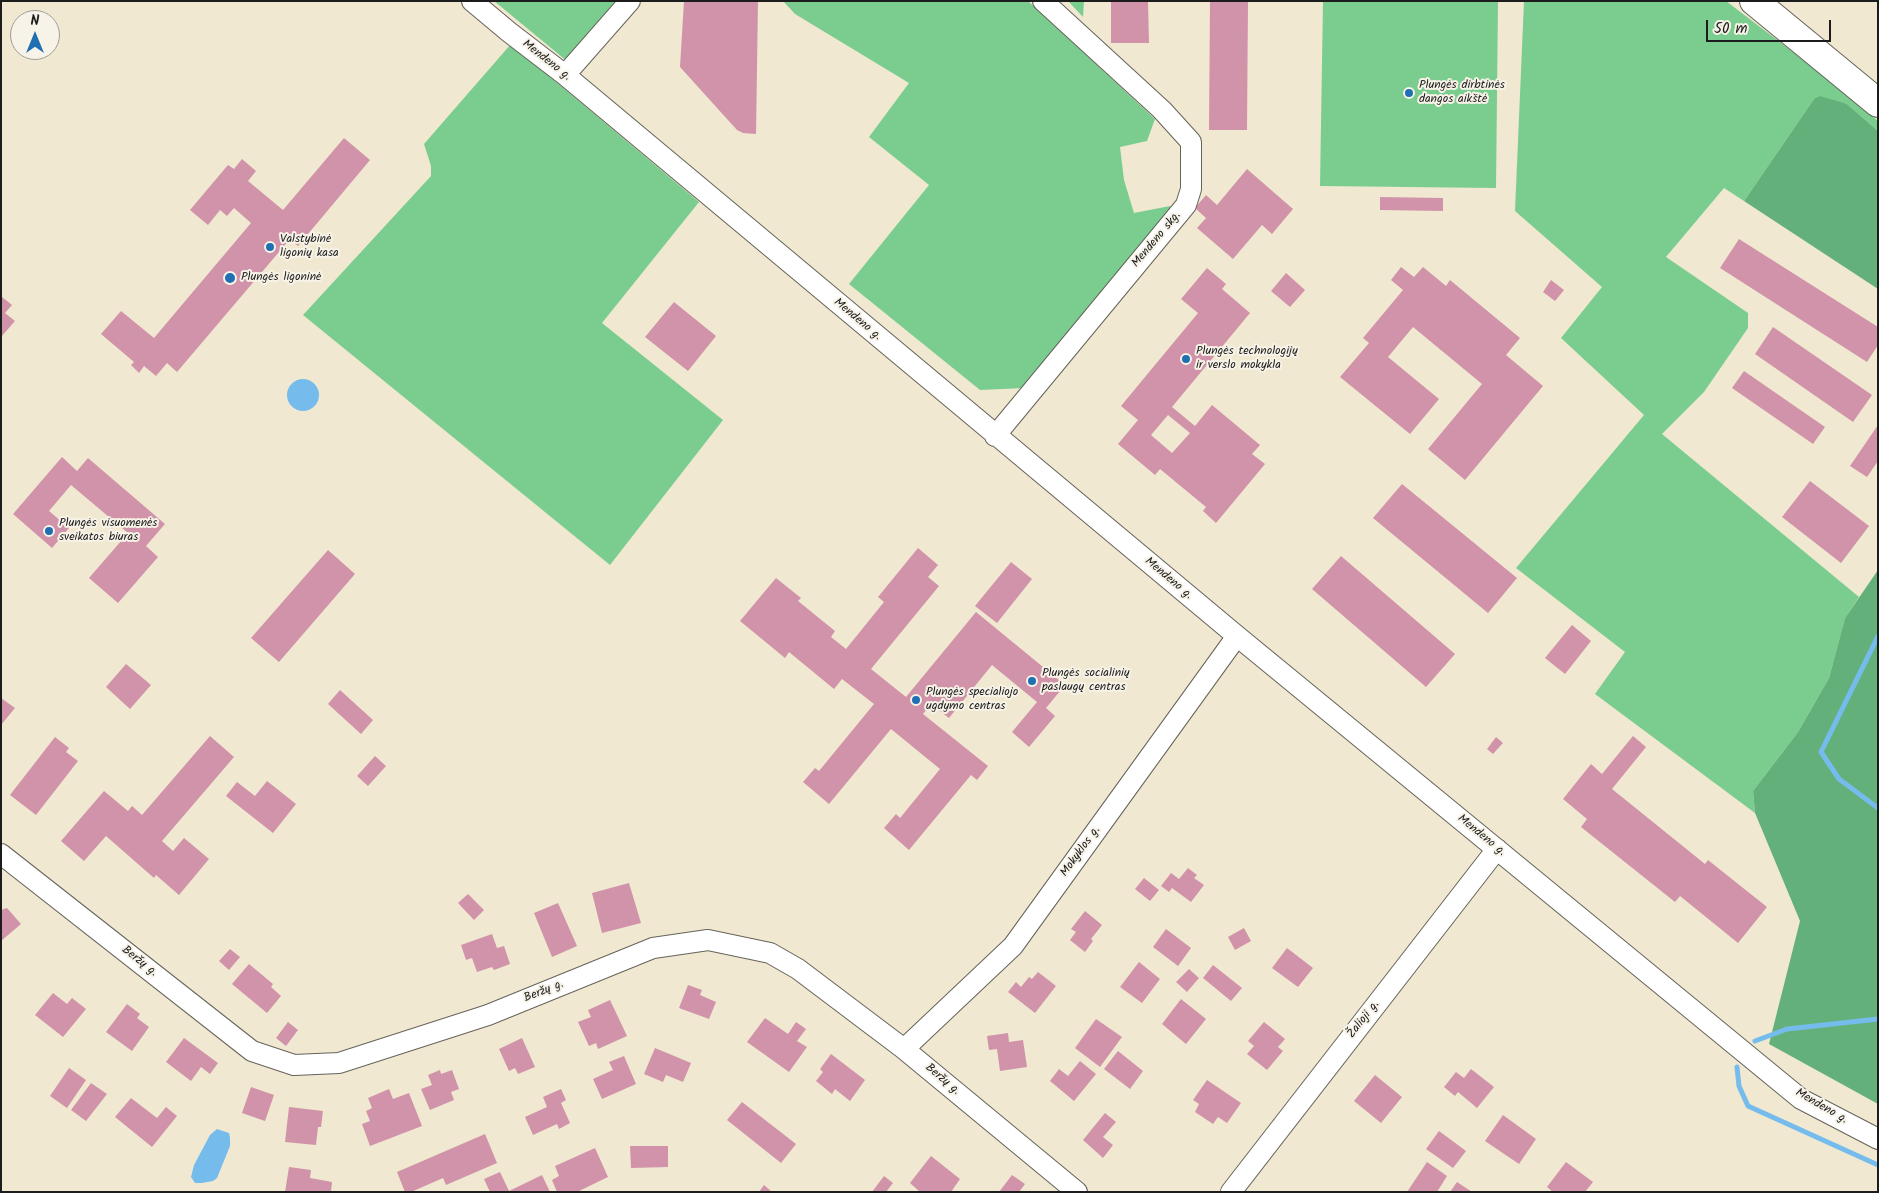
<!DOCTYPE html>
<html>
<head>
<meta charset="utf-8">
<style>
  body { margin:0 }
  #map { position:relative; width:1879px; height:1193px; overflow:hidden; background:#f0e8d0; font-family:Kalam,sans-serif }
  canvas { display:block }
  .frame { position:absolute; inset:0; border:2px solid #1c1c1c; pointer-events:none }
  .north { position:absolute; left:10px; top:10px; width:50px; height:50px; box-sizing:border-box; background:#f7f3e8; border:1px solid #9f9d96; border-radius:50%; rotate:0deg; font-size:14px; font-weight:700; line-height:20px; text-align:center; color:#1c1c1c }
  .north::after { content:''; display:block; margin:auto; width:18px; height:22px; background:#1f6fb2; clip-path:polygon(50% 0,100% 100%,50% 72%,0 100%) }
  .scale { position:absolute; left:1706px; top:20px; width:125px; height:22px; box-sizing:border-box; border:2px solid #1c1c1c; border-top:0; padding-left:6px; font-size:15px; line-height:18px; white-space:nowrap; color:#1c1c1c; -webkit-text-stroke:4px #f7f3e8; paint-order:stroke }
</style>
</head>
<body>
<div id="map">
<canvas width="1879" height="1193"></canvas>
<div class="frame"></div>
<div class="north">N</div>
<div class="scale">50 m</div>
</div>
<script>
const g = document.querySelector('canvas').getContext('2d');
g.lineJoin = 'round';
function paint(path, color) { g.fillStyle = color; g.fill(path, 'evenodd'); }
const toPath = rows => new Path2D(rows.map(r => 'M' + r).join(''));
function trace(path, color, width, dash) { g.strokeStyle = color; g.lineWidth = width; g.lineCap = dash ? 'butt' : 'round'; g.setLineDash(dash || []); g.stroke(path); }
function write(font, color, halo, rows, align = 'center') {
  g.font = font + ' Kalam,sans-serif'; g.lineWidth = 4; g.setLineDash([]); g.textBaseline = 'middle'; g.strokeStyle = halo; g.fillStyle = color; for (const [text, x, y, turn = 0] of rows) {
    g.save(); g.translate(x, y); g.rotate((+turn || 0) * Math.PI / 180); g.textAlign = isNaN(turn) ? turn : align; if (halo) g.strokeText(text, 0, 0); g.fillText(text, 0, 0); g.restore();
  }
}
paint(toPath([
  [494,1,622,1,568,62],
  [783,1,1028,1,1155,119,1147,141,1120,147,1124,180,1134,213,1170,206,1172,214,1025,388,980,390,849,284,929,185,869,137,909,83,795,14],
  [1068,1,1084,1,1083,17],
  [1323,1,1498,1,1496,188,1320,186],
  [1524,1,1726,1,1831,81,1878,121,1878,131,1847,104,1814,99,1744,201,1724,188,1666,257,1748,313,1748,328,1704,392,1662,434,1859,597,1845,618,1829,678,1798,732,1753,791,1755,813,1595,694,1625,652,1516,568,1644,415,1561,338,1602,287,1515,211],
  [511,44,699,202,602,323,723,420,610,565,303,315,431,176,431,166,424,144]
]), '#7bcd8f');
paint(toPath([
  [1820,96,1847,104,1878,131,1878,289,1744,201,1814,99],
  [1878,570,1878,1104,1769,1044,1800,921,1755,813,1753,791,1798,732,1829,678,1845,618]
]), '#64b07a');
paint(toPath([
  '287 395a16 16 0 1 1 32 0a16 16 0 1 1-32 0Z',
  [217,1129,229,1133,230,1138,230,1146,217,1178,213,1181,202,1183,195,1183,191,1177,194,1165,210,1135]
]), '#75bced');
trace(toPath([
  [1878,636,1821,752,1839,779,1878,808],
  [1755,1041,1787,1029,1878,1019],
  [1737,1067,1739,1086,1748,1106,1878,1165]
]), '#75bced', 5);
paint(toPath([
  [684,1,758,1,756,134,743,133,737,130,680,67],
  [1111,1,1148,1,1149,43,1111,43],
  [1210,1,1248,1,1247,130,1209,130],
  [344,138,370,160,298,246,290,239,177,372,167,363,156,376,144,366,139,373,131,365,134,362,101,334,121,311,154,338,251,223,234,208,227,216,220,210,208,225,190,210,228,165,234,169,242,159,256,171,248,181,283,210],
  [1247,169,1293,209,1272,234,1262,225,1233,259,1197,228,1206,218,1195,208,1206,195,1217,205],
  [1380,197,1443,198,1443,211,1380,210],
  [1739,239,1878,327,1878,345,1867,362,1720,268],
  [1401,267,1414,277,1423,267,1446,286,1450,280,1520,338,1506,355,1543,386,1465,480,1428,449,1482,384,1413,327,1388,357,1439,399,1410,434,1340,377,1369,343,1363,338,1403,290,1391,280],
  [1207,268,1226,284,1222,289,1250,313,1172,407,1195,426,1212,405,1260,445,1252,454,1265,464,1216,523,1203,511,1206,507,1160,469,1155,475,1118,444,1138,420,1121,406,1198,313,1181,299],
  [1168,415,1190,433,1172,453,1151,435],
  [1286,273,1305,290,1290,307,1271,291],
  [1551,280,1564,290,1555,301,1543,292],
  [2,297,12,305,5,313,15,321,1,337],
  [674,302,716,336,688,371,645,337],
  [1773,327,1872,395,1853,422,1755,354],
  [1744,371,1825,427,1813,444,1732,388],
  [1878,425,1878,461,1867,477,1850,466],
  [62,457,77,471,88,458,165,524,146,546,158,557,118,603,89,578,128,533,71,485,49,511,69,528,52,548,13,514],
  [1810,481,1869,526,1841,563,1782,517],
  [1402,484,1517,578,1488,613,1373,518],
  [918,548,938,565,928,577,939,586,871,669,906,697,976,612,1065,685,1046,708,1055,716,1029,747,1012,732,1037,702,992,665,949,718,931,704,923,714,988,766,977,780,971,775,909,850,884,828,896,814,900,818,940,769,891,729,829,804,803,782,815,768,819,771,874,704,842,679,834,689,789,652,785,658,740,621,776,578,801,598,798,601,835,631,831,637,846,649,884,602,878,597],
  [328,550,355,574,279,662,251,638],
  [1341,556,1455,654,1426,687,1312,589],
  [1011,562,1032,579,997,623,975,606],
  [1572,625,1591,641,1565,674,1545,658],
  [126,664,151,685,130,709,106,687],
  [340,690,373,720,361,734,328,704],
  [1,698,15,708,1,725],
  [210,736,234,757,162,841,173,851,184,838,209,859,179,895,156,875,154,878,106,836,84,861,61,841,104,791,128,811,132,806,142,815],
  [1633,736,1646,747,1612,789,1705,864,1708,860,1767,907,1738,943,1680,896,1675,902,1581,827,1587,819,1563,799,1591,764,1602,774],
  [55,737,69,748,66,752,78,761,36,815,10,795],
  [1496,737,1503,743,1493,754,1487,749],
  [375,756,386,766,368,786,357,776],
  [267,781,296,804,273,833,226,796,237,782,255,796],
  [1188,868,1197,875,1194,878,1204,885,1191,902,1172,888,1169,892,1161,886,1171,873,1179,879],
  [1144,878,1159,890,1150,901,1135,889],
  [629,883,641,923,602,933,592,893],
  [468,894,484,910,474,920,458,903],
  [558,903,577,946,552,957,534,913],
  [7,908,21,924,1,941,1,910],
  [1085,911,1102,925,1091,939,1093,941,1085,952,1070,940,1076,932,1071,929],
  [1244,928,1251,941,1235,950,1228,937],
  [1166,929,1191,948,1178,966,1153,947],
  [492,934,497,948,504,946,510,964,494,970,492,967,477,972,472,958,466,960,461,945],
  [1287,948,1313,968,1298,987,1272,968],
  [230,949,240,957,229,970,219,961],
  [1139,962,1160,979,1142,1003,1120,987],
  [249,964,273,984,271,987,281,996,267,1013,232,984],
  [1213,965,1242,988,1231,1001,1203,978],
  [1189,969,1199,978,1187,992,1176,982],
  [1038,972,1056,986,1035,1013,1008,992,1016,982,1021,987,1029,977,1032,979],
  [688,985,702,990,700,995,716,1002,709,1019,679,1008],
  [53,993,67,1004,72,998,86,1009,63,1037,35,1015],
  [1181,999,1206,1019,1186,1044,1162,1024],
  [610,1000,627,1036,598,1049,596,1043,589,1046,578,1022,591,1017,588,1010],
  [127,1004,140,1014,137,1018,149,1027,132,1051,106,1032],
  [765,1018,788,1034,796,1022,806,1029,797,1041,807,1047,789,1072,747,1042],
  [1096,1019,1122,1037,1100,1067,1075,1048],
  [288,1022,298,1030,286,1046,276,1038],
  [1264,1022,1285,1039,1278,1047,1283,1051,1267,1070,1247,1054,1254,1046,1248,1041],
  [1008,1033,1009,1042,1023,1040,1027,1067,1000,1071,997,1049,989,1050,987,1036],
  [184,1038,218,1063,210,1074,201,1067,191,1081,166,1062],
  [522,1038,535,1067,518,1074,515,1068,509,1071,499,1049],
  [655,1048,691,1063,683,1082,666,1075,663,1082,644,1074],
  [1118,1051,1143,1071,1130,1089,1104,1069],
  [831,1054,865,1080,850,1101,835,1089,832,1094,816,1081,823,1072,820,1069],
  [624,1056,636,1084,602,1099,593,1079,613,1070,609,1062],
  [1080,1061,1096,1074,1074,1101,1050,1081,1059,1069,1068,1076],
  [69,1068,86,1080,67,1108,50,1096],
  [1471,1069,1494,1087,1477,1108,1458,1092,1455,1096,1444,1087,1456,1072,1464,1078],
  [440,1070,441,1074,452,1070,459,1089,451,1092,454,1100,430,1110,421,1089,432,1085,428,1075],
  [1375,1075,1402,1097,1381,1123,1354,1101],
  [1207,1080,1241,1103,1227,1123,1218,1117,1213,1124,1195,1112,1199,1104,1193,1100],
  [91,1083,107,1094,86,1121,71,1110],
  [251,1087,274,1095,265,1121,242,1113],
  [389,1089,393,1099,409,1093,422,1126,370,1146,362,1124,370,1121,366,1111,372,1108,368,1098],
  [561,1089,566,1100,561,1103,570,1123,559,1129,557,1124,533,1135,525,1117,547,1107,543,1097],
  [131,1098,157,1118,166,1107,177,1116,152,1147,115,1117],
  [742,1102,796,1144,781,1163,727,1120],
  [289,1107,323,1111,321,1127,318,1127,316,1145,285,1142],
  [1105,1113,1116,1122,1103,1137,1113,1145,1103,1158,1083,1140],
  [1503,1115,1536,1139,1519,1164,1485,1141],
  [1439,1131,1466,1151,1453,1168,1426,1149],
  [485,1134,497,1163,446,1185,443,1178,411,1192,405,1192,397,1172],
  [630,1146,668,1146,668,1167,631,1168],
  [595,1148,608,1177,577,1192,557,1192,552,1180,559,1176,555,1166],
  [931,1156,960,1179,951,1192,920,1192,910,1183],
  [1427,1162,1447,1176,1437,1192,1407,1192],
  [1566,1162,1593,1182,1585,1192,1553,1192,1547,1187],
  [289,1167,311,1170,310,1178,332,1182,331,1192,285,1192],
  [500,1172,509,1191,542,1175,550,1192,490,1192,484,1179],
  [1012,1175,1025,1184,1019,1192,999,1192],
  [884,1176,893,1183,886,1192,872,1192],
  [1457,1182,1472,1192,1450,1192],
  [764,1185,772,1192,759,1192]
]), '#d193a9');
const street = toPath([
  [472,1,509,32,565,75,1237,636,1801,1099,1878,1139],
  [565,75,630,1],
  [995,436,1186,205,1191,189,1191,142,1162,110,1043,1],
  [1,854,252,1051,294,1065,339,1063,488,1015,653,948,708,940,770,953,798,969,904,1049,1077,1192],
  [904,1049,1013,946,1237,636],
  [1231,1192,1497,849]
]);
const primary = toPath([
  [1754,1,1878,103]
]);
trace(street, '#66635b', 22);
trace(primary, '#66635b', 30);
trace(street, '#fff', 20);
trace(primary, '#fff', 28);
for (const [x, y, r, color] of [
  [1409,93,5,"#1f6fb2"],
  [270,247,5,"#1f6fb2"],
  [230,278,6,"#1f6fb2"],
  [1186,359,5,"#1f6fb2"],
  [49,531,5,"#1f6fb2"],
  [1032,681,5,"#1f6fb2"],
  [916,700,5,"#1f6fb2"]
]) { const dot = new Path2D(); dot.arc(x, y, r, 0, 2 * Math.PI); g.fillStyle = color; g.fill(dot); trace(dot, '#f7f3e8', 2); }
write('12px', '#1c1c1c', '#f7f3e8', [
  ["Mendeno g.",546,61,38],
  ["Mendeno skg.",1157,240,-50],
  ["Mendeno g.",857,320,40],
  ["Mendeno g.",1168,579,40],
  ["Mendeno g.",1481,836,39],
  ["Mokyklos g.",1081,852,-54],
  ["Beržų g.",139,962,38],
  ["Beržų g.",544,992,-22],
  ["Žalioji g.",1364,1020,-52],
  ["Beržų g.",942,1080,40],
  ["Mendeno g.",1821,1107,30]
]);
write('12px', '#1c1c1c', '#f7f3e8', [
  ["Plungės dirbtinės",1419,86],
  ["dangos aikštė",1419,100],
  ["Valstybinė",280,240],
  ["ligonių kasa",280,254],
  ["Plungės ligoninė",241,278],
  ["Plungės technologijų",1196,352],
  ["ir verslo mokykla",1196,366],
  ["Plungės visuomenės",59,524],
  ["sveikatos biuras",59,538],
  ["Plungės socialinių",1042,674],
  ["paslaugų centras",1042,688],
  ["Plungės specialiojo",926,693],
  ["ugdymo centras",926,707]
], 'left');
</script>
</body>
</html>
